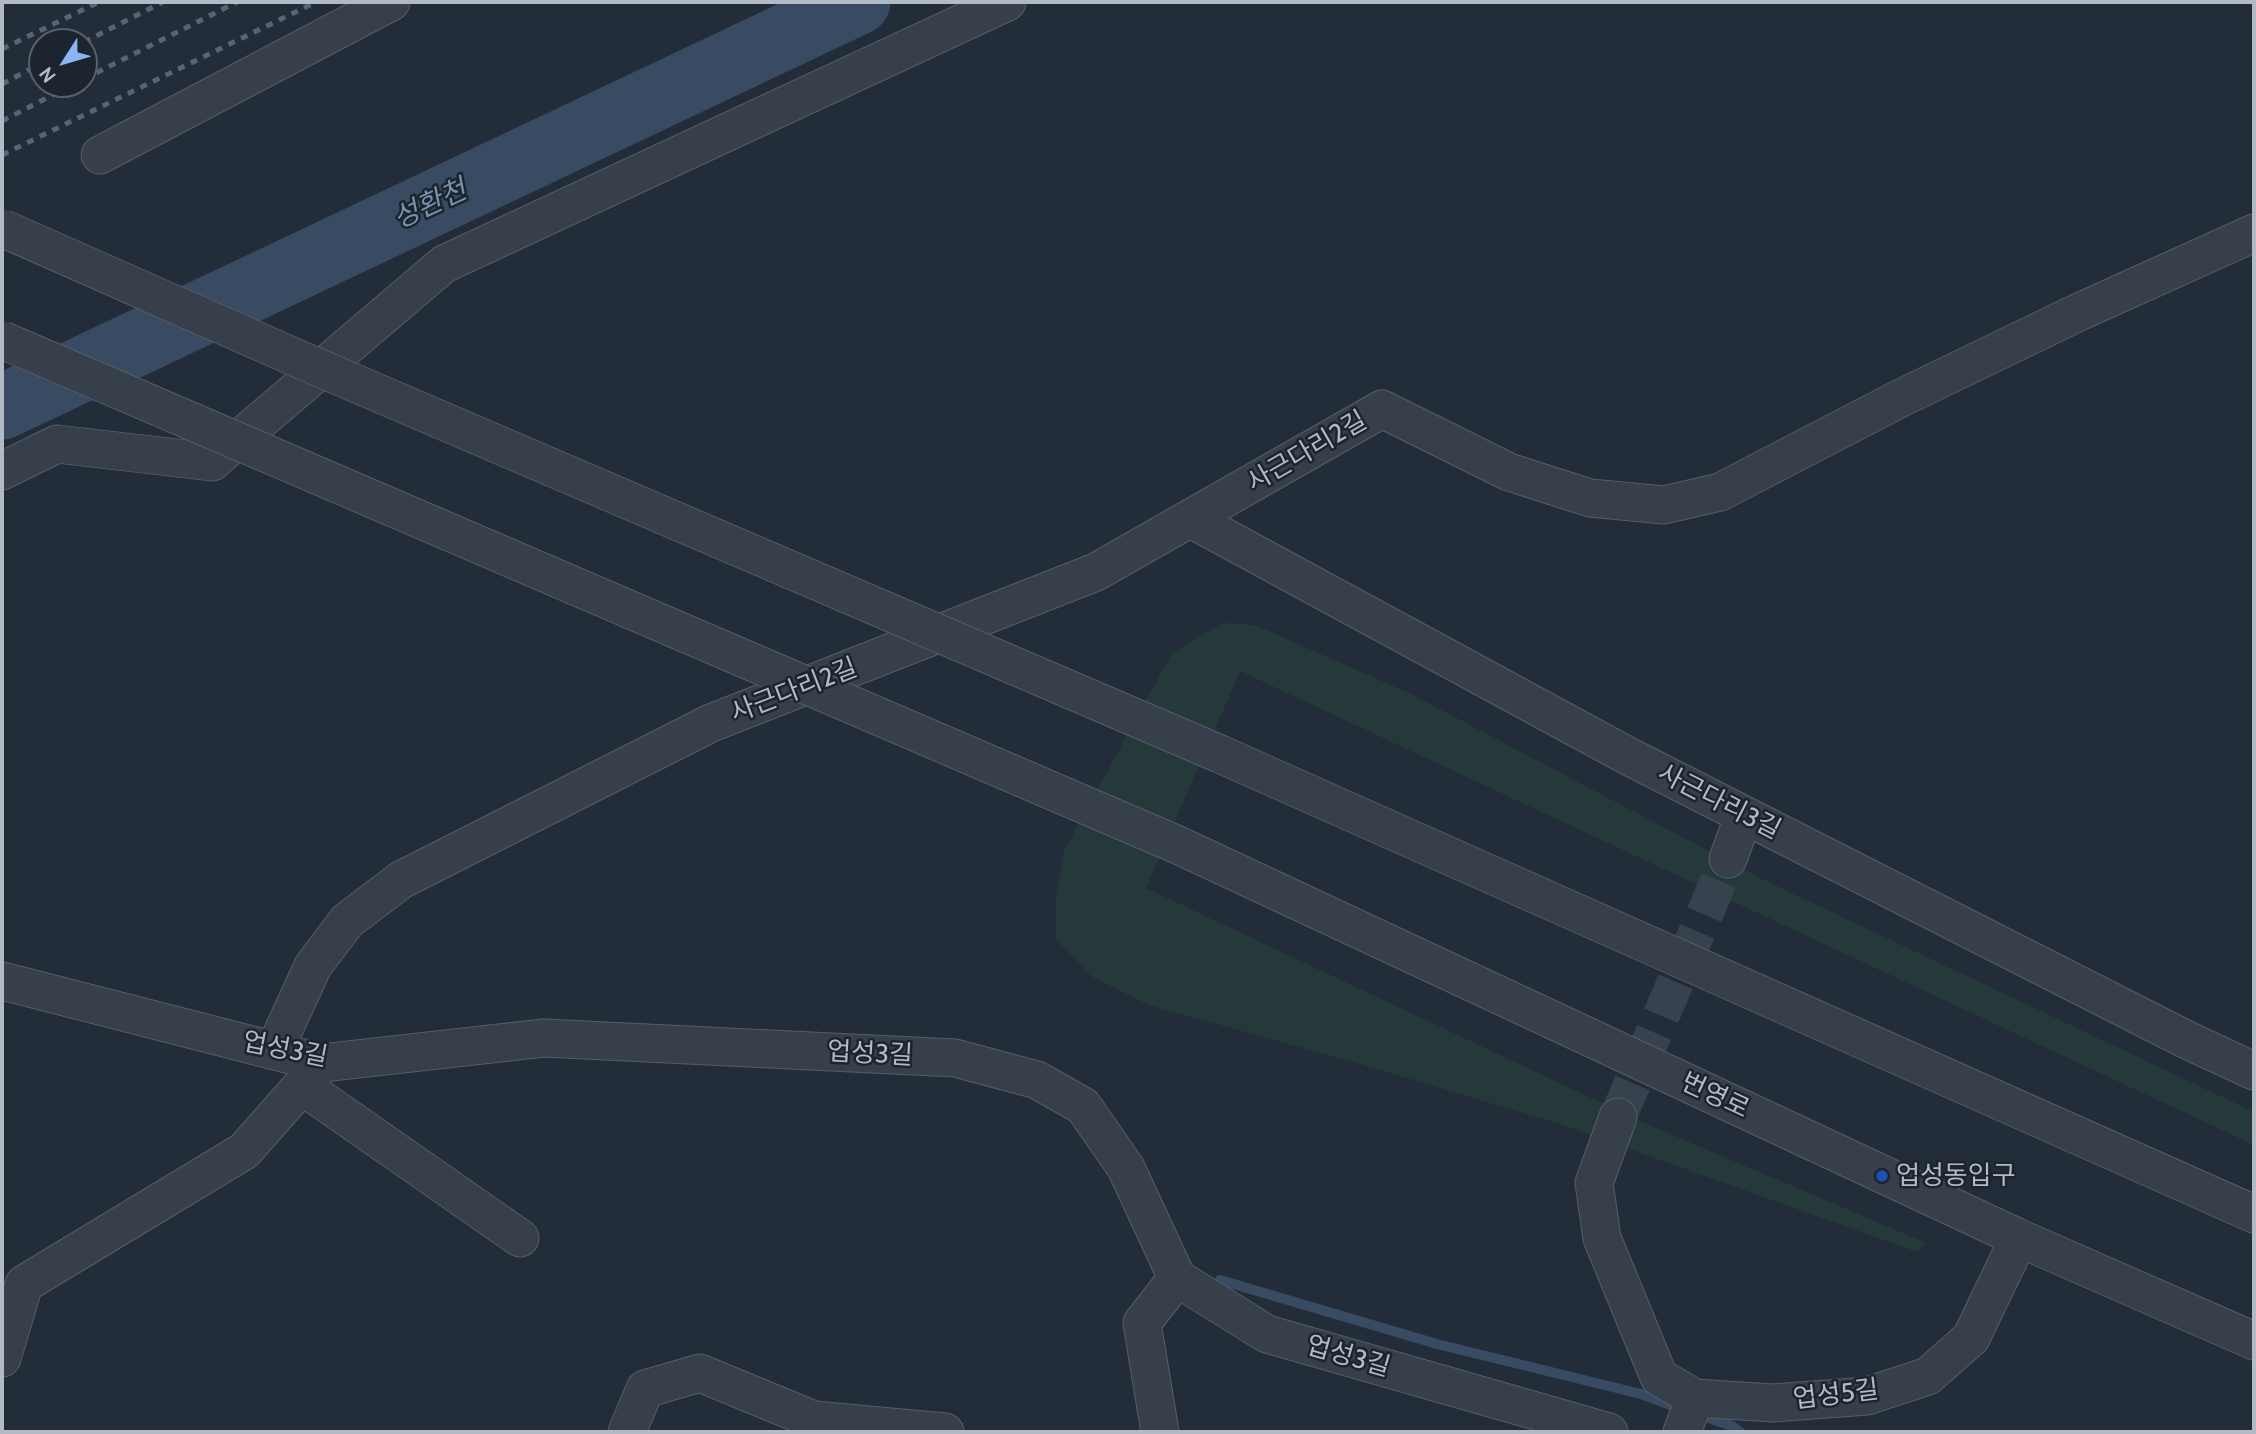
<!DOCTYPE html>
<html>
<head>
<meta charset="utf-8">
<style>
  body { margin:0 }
  #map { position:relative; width:2256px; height:1434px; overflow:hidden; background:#232d3a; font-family:Cabin,sans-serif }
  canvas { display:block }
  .frame { position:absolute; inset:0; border:4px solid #b2bac6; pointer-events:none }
  .north { position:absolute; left:28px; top:28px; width:70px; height:70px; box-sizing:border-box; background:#1c242f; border:2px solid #58606b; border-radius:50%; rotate:233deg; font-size:19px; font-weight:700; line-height:28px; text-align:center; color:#b2bac6 }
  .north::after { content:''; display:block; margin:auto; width:24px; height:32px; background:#8ab5f3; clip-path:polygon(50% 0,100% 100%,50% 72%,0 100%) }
</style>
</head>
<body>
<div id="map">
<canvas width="2256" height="1434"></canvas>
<div class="frame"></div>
<div class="north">N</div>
</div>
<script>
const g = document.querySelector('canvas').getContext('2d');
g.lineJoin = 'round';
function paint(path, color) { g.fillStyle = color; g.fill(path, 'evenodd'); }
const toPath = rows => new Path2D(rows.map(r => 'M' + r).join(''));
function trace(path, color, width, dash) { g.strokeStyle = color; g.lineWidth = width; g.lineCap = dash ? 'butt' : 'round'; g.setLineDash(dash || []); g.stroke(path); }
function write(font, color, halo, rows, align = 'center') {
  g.font = font + ' Cabin,"Noto Sans KR",sans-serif'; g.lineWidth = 5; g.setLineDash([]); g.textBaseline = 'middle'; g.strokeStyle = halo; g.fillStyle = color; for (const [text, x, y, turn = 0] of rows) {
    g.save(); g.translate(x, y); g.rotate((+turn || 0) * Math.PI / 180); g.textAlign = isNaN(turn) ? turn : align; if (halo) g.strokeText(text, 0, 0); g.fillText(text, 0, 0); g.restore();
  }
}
paint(toPath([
  [1223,623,1255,625,1409,693,1762,879,2254,1112,2254,1145,1240,671,1146,888,1640,1121,1926,1243,1917,1252,1560,1124,1367,1066,1149,1005,1091,976,1056,939,1056,897,1064,851,1172,653]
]), '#25393b');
trace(toPath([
  [1220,1280,1437,1344,1641,1394,1679,1408],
  [1695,1413,1732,1426,1740,1432]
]), '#394b63', 10);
trace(toPath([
  [2,407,858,2]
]), '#394b63', 65);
trace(toPath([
  [1618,1117,1728,859]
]), '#38424f', 37, [37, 18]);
const minor = toPath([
  [100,155,391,2],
  [2,471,57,444,212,462,444,264,1007,2],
  [1191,519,1628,756,2187,1040,2254,1071],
  [1220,754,2254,1214],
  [1178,845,2019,1238,2254,1341],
  [1728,859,1744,815],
  [2,981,322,1063,544,1038,955,1058,1037,1080,1083,1106,1126,1168,1177,1278,1267,1334,1609,1432],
  [274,1051,313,966,347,921,401,880,711,723,1096,572,1382,409,1509,472,1590,498,1664,505,1720,492,1901,398,2079,312,2254,233],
  [302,1086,520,1238],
  [1618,1117,1594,1183,1602,1238,1659,1377,1695,1398],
  [2,1358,24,1284,244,1151,322,1063],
  [627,1432,645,1389,700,1373,814,1420,945,1432],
  [1160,1432,1142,1323,1177,1278],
  [1682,1432,1695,1398,1773,1403,1867,1396,1928,1376,1971,1338,2019,1238]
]);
trace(minor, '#555d68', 39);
trace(minor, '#373f4a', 37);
trace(toPath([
  [84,42,163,2],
  [2,49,99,2],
  [84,79,237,2],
  [2,84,42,63],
  [2,121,74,84],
  [2,155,316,2]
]), '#596371', 5, [7, 7]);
const minorBridge = toPath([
  [2,228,294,357,1220,754],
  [2,340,1178,845]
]);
trace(minorBridge, '#555d68', 39, []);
trace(minorBridge, '#373f4a', 37);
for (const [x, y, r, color] of [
  [1882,1176,7,"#1a4fb4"]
]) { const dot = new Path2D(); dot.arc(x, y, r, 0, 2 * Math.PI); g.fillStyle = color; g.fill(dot); trace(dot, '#1c242f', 2.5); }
write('26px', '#b2bac6', '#1c242f', [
  ["사근다리2길",1307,452,-30],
  ["사근다리2길",794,691,-21],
  ["사근다리3길",1719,802,27],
  ["업성3길",285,1050,11],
  ["업성3길",870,1054,3],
  ["번영로",1715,1096,25],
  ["업성3길",1348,1357,16],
  ["업성5길",1836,1395,-7]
]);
write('26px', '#b2bac6', '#1c242f', [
  ["업성동입구",1896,1176]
], 'left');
write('italic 28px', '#7b91ad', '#1c242f', [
  ["성환천",430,205,-25]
]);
</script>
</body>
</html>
